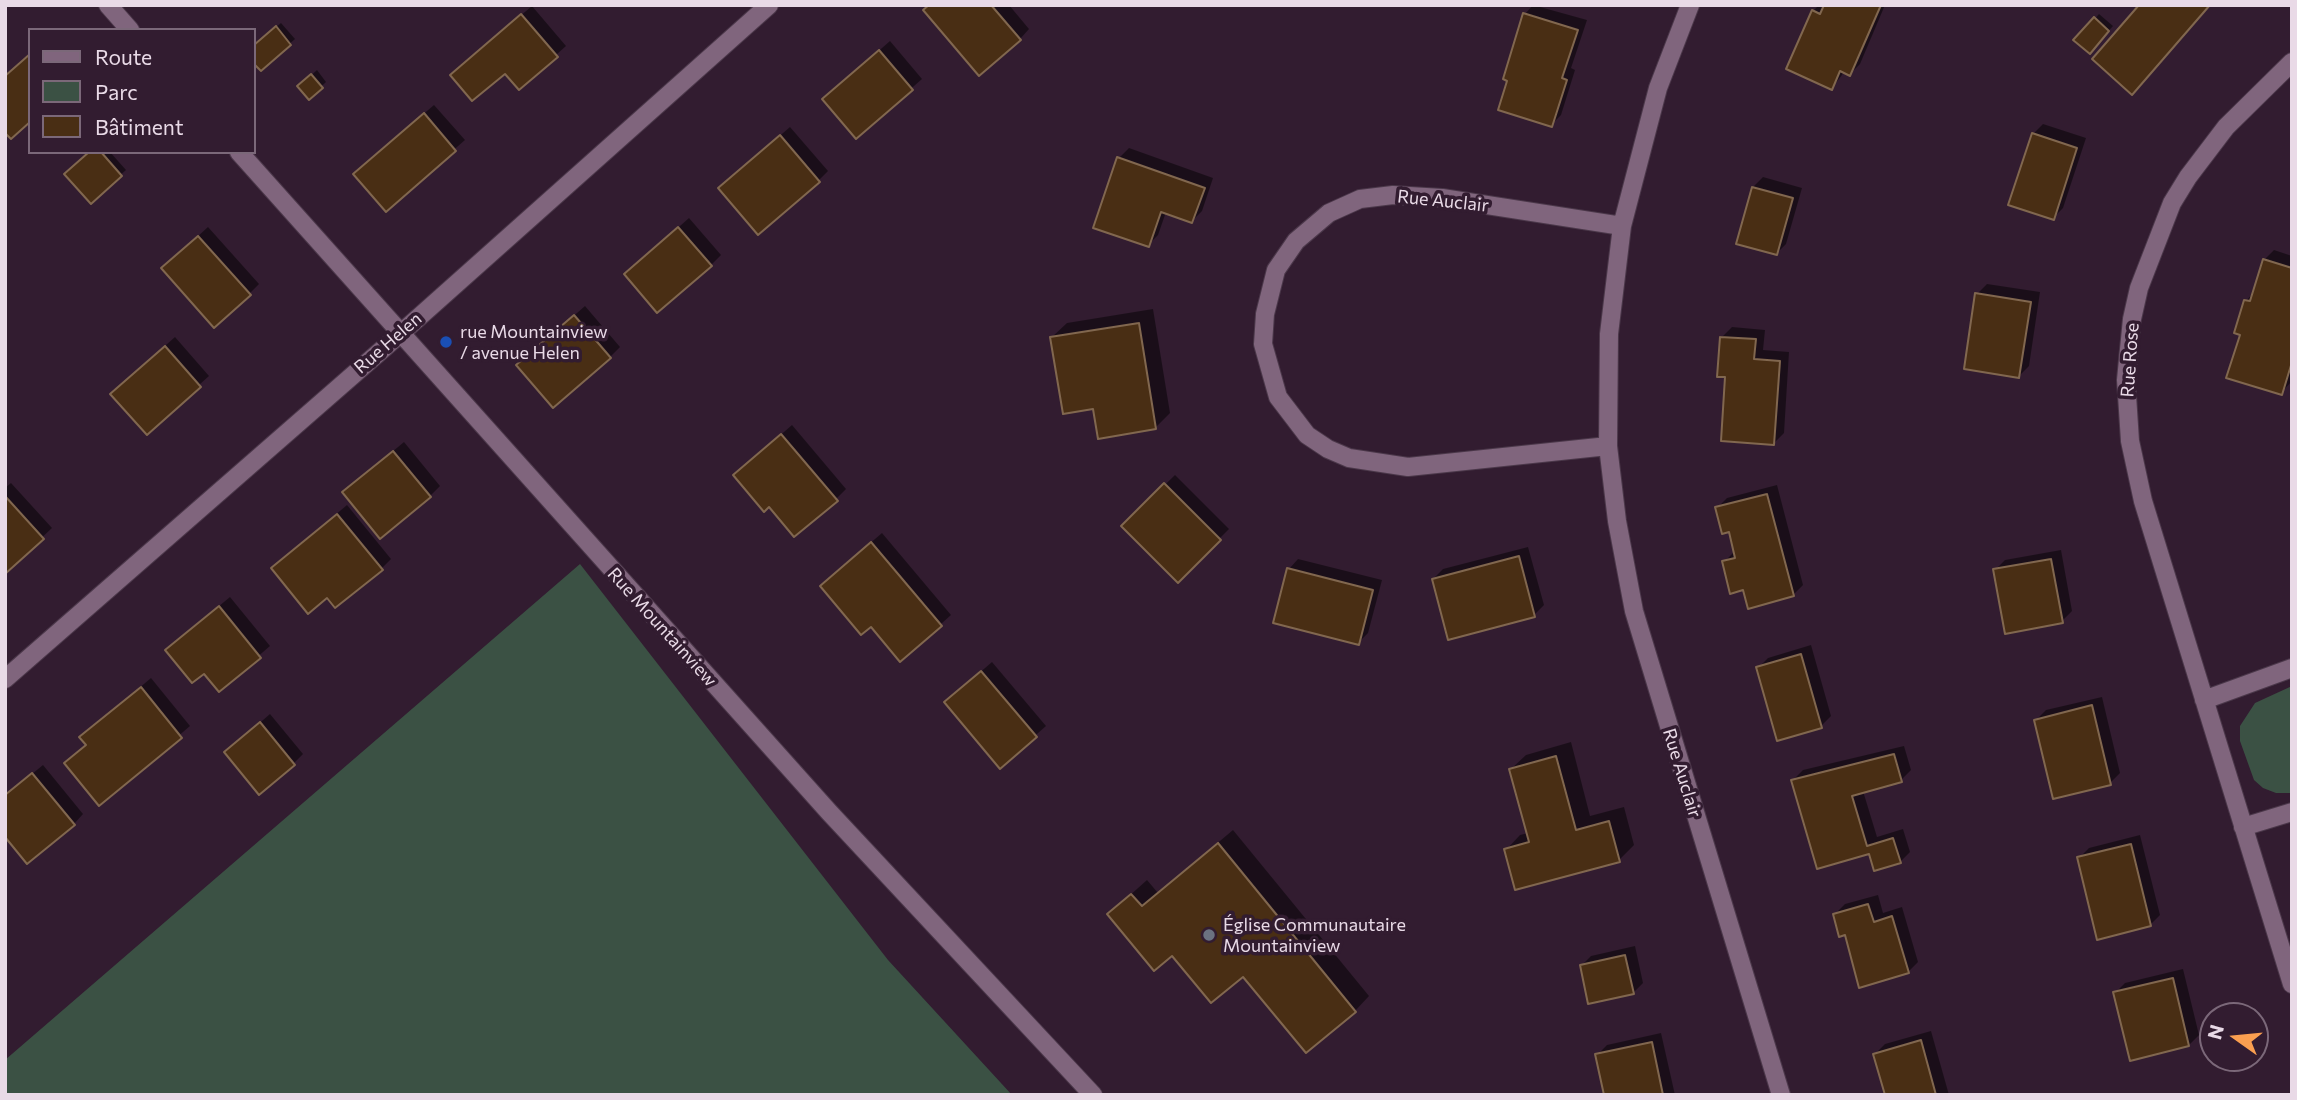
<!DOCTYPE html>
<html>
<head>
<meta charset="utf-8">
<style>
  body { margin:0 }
  #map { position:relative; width:2297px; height:1100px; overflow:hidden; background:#321c30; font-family:Commissioner,sans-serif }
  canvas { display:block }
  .frame { position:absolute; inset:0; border:7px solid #e9dae7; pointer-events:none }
  .legend { position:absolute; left:28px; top:28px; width:228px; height:126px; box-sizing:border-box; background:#321c30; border:2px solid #7b6879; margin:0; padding:9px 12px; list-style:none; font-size:21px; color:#e9dae7 }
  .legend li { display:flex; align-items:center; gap:14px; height:35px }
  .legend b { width:35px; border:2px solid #7b6879 }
  .north { position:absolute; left:2199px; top:1002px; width:70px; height:70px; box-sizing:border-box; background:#321c30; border:2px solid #7b6879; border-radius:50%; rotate:285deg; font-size:19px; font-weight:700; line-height:28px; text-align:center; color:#e9dae7 }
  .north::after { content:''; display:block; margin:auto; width:24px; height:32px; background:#fa9f50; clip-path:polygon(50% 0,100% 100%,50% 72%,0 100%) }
</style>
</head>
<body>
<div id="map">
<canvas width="2297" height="1100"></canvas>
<div class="frame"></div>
<ul class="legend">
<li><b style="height:9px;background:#80657d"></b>Route</li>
<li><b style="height:19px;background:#3b5144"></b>Parc</li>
<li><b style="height:19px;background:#492e14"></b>Bâtiment</li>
</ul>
<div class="north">N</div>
</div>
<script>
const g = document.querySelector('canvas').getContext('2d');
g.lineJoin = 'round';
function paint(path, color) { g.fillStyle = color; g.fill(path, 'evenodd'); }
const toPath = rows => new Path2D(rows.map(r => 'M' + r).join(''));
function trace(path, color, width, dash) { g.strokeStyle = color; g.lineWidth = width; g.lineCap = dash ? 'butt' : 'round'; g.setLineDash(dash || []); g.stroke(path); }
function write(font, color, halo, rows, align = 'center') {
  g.font = font + ' Commissioner,sans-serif'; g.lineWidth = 7; g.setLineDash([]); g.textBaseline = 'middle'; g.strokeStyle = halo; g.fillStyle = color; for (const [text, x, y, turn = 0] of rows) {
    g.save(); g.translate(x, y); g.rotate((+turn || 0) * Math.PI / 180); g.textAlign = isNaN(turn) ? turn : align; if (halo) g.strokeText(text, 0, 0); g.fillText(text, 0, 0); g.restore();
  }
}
paint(toPath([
  [580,564,888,960,1012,1095,5,1095,5,1060],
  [2292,686,2292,793,2276,793,2263,788,2254,780,2240,741,2240,726,2255,703]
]), '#3b5144');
paint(toPath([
  [931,5,1009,5,1029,29,1020,39],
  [1533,5,1587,20,1571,68,1575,70,1561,115,1551,125,1525,14],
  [1819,5,1885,5,1860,64,1850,74,1845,71,1832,88,1813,11],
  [532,6,566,46,556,55,505,71,462,65],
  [2099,14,2113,26,2094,47,2076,40],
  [281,23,295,39,261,69,254,61,254,46],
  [890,41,922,79,856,137,834,90],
  [317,70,326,82,309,98,304,82],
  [434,105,465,140,386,209,365,164],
  [2043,124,2086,138,2063,208,2053,218,2033,134],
  [790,127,828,171,818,181,731,178],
  [1129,148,1213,178,1202,211,1192,221,1166,212,1158,235,1148,245,1119,158],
  [91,152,110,152,126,170,91,201],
  [1763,177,1802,188,1786,244,1776,254,1753,187],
  [689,218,721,255,711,265,636,265],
  [208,227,259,284,249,294,174,258],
  [2274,250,2292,256,2292,381,2281,393,2242,334,2246,301,2255,291,2264,260],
  [1987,284,2040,292,2029,366,2019,376,1977,294],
  [585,306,620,347,610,357,529,355],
  [1153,309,1170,413,1155,428,1095,407,1052,337,1067,323],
  [1732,327,1765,330,1763,350,1789,352,1784,433,1774,443,1727,376,1722,337],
  [175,337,209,376,199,385,122,384],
  [792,425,846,489,836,499,745,466],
  [404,442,440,486,430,496,344,492],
  [1175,475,1229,529,1178,580,1123,526],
  [11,483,52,528,5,572,5,488],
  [1777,485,1803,585,1793,595,1745,588,1724,562,1735,551,1730,530,1717,508,1727,498],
  [347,505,391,559,381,569,283,559],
  [882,533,951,615,901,660,832,576],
  [1528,547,1544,605,1534,615,1433,579,1443,569],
  [2061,550,2072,611,2062,621,1995,570,2005,560],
  [1298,559,1382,580,1368,633,1358,643,1289,569],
  [230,597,270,646,219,690,178,640],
  [1811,645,1831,716,1821,726,1758,668,1768,658],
  [992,662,1046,726,1001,766,956,693],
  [151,678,190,726,99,804,87,744,92,728],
  [2102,697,2120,773,2110,783,2036,720,2046,710],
  [270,714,303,754,293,764,226,752],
  [1571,742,1590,816,1624,807,1634,845,1619,860,1506,850,1520,835,1528,833,1511,769,1526,755],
  [1904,746,1911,770,1901,780,1863,791,1877,837,1903,829,1910,852,1900,862,1871,851,1793,780,1803,770],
  [43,765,83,814,74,824,5,796],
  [1233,830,1369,996,1355,1011,1172,953,1109,914,1147,880,1158,893],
  [2140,835,2160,915,2150,925,2079,858,2089,848],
  [1878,895,1883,913,1902,907,1918,962,1908,972,1846,933,1835,914,1845,904],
  [1635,946,1643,983,1633,993,1581,966,1591,956],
  [2183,969,2199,1035,2189,1045,2115,993,2125,983],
  [1931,1031,1949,1095,1887,1095,1875,1054,1885,1044],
  [1661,1033,1675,1095,1606,1095,1597,1055,1607,1045]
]), '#0007');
const building = toPath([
  [929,5,991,5,1021,40,979,76,923,10,929,5],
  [1824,5,1881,5,1850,76,1840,71,1832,90,1786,69,1812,10,1820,14,1824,5],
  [2139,5,2210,5,2132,95,2092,59,2139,5],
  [1523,13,1578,30,1562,78,1567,80,1552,127,1498,110,1507,81,1503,79,1523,13],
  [521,14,558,57,519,90,505,74,472,101,450,75,521,14],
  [2094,17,2109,31,2090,54,2073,40,2094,17],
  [276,26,291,45,261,71,254,64,254,45,276,26],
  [879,50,913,90,856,139,822,99,879,50],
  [30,54,30,122,11,139,5,133,5,76,30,54],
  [311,74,323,88,309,100,297,86,311,74],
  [424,113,456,151,386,212,353,174,424,113],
  [2032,133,2077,148,2054,220,2008,205,2032,133],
  [780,135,820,182,758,235,718,188,780,135],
  [89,152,101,152,122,176,91,204,64,174,89,152],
  [1117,157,1205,188,1192,223,1161,212,1149,247,1093,228,1117,157],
  [1752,187,1793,198,1777,255,1736,244,1752,187],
  [678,227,712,266,657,313,624,274,678,227],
  [198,236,251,295,214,328,161,268,198,236],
  [2263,259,2292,268,2292,362,2282,395,2226,378,2240,335,2234,333,2244,300,2250,301,2263,259],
  [1975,293,2031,302,2019,378,1964,369,1975,293],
  [574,315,611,358,553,408,516,365,574,315],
  [1139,323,1156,429,1098,439,1093,409,1063,414,1050,337,1139,323],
  [1720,337,1756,339,1754,359,1780,361,1774,445,1721,441,1725,377,1717,377,1720,337],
  [165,346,201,387,147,435,110,394,165,346],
  [781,434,838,501,794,537,769,507,764,512,733,475,781,434],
  [393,451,431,497,380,539,342,492,393,451],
  [1164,483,1221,540,1178,583,1121,526,1164,483],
  [1767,494,1794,596,1748,609,1743,590,1730,594,1722,561,1735,558,1729,532,1722,534,1715,507,1767,494],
  [5,496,44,539,5,574,5,496],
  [337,514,383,570,335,608,327,598,308,614,271,568,337,514],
  [871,542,942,626,900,662,871,627,861,635,820,586,871,542],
  [1519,556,1535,617,1448,640,1432,579,1519,556],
  [2051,559,2063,623,2005,634,1993,569,2051,559],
  [1287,568,1373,590,1359,645,1273,623,1287,568],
  [219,606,261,658,219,692,204,674,192,683,165,650,219,606],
  [1801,654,1822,728,1777,741,1756,667,1801,654],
  [981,671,1037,737,1000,769,944,702,981,671],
  [141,687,182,738,99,806,64,763,86,745,79,737,141,687],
  [2092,705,2111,785,2053,799,2034,720,2092,705],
  [260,722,295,765,259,795,224,752,260,722],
  [1894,754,1902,782,1852,796,1867,846,1893,838,1901,863,1874,871,1869,854,1817,869,1791,780,1894,754],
  [1556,756,1576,830,1609,821,1620,862,1515,890,1504,849,1529,842,1509,769,1556,756],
  [32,773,75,825,27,864,5,837,5,795,32,773],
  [1218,843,1356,1012,1306,1053,1243,977,1211,1003,1172,956,1154,971,1107,914,1131,894,1142,906,1218,843],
  [2131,844,2151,926,2097,940,2077,857,2131,844],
  [1868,904,1874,922,1892,916,1909,973,1859,988,1845,935,1839,937,1833,914,1868,904],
  [1625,955,1634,994,1588,1004,1580,965,1625,955],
  [2173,978,2189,1046,2130,1061,2113,992,2173,978],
  [1921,1040,1936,1095,1885,1095,1873,1054,1921,1040],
  [1652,1042,1663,1095,1604,1095,1595,1054,1652,1042]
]);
paint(building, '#492e14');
trace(building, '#81674f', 2);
const minor = toPath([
  [108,5,130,30],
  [1690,5,1658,88,1622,226,1609,334,1608,446,1617,521,1634,611,1781,1095],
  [2292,62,2226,127,2188,177,2172,203,2139,288,2132,319,2126,380,2130,441,2143,501,2292,984],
  [239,152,829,812,1093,1095],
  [1608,446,1408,467,1349,458,1328,449,1307,435,1278,397,1263,344,1265,314,1276,270,1296,241,1329,213,1360,199,1393,195,1442,198,1622,226],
  [5,679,400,334,769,5],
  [2204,700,2292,668],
  [2243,827,2292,812]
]);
trace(minor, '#4b384a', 20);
trace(minor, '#80657d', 18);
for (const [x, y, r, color] of [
  [446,342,7,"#1a4fb4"],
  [1209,935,7,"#6b7280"]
]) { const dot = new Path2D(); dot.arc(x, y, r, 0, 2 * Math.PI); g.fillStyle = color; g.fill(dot); trace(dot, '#321c30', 2.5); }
write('18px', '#e9dae7', '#321c30', [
  ["Rue Auclair",1443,201,6],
  ["Rue Helen",388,343,-41],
  ["Rue Rose",2130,360,-86],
  ["Rue Mountainview",662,627,48],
  ["Rue Auclair",1682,773,73]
]);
write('18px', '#e9dae7', '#321c30', [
  ["rue Mountainview",460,332],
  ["/ avenue Helen",460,353],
  ["Église Communautaire",1223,925],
  ["Mountainview",1223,946]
], 'left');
</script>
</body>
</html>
